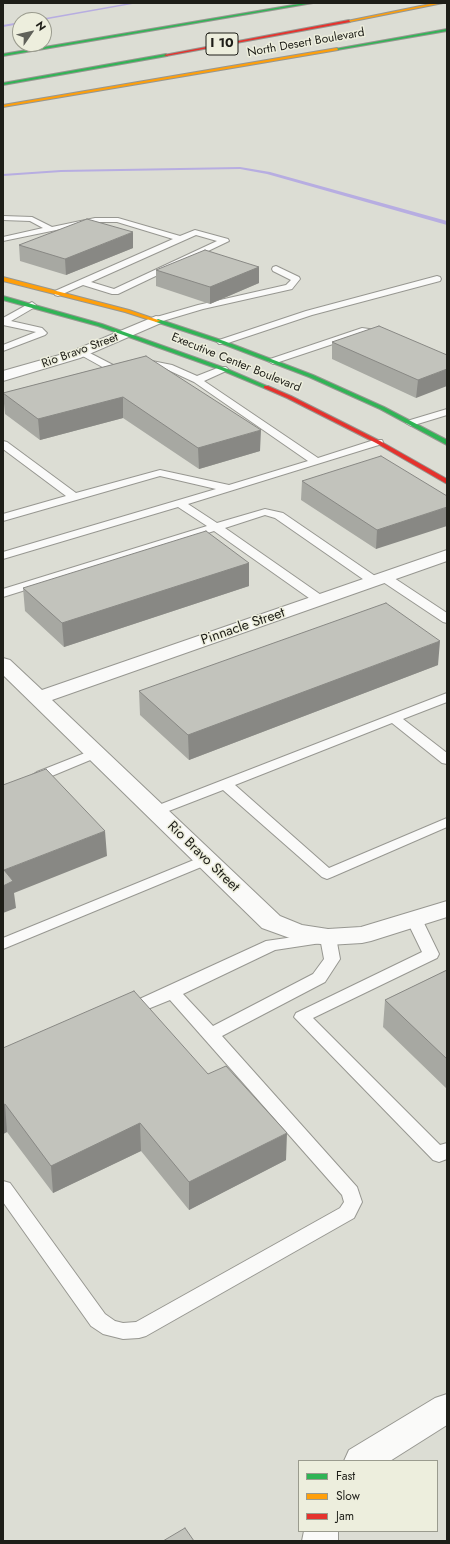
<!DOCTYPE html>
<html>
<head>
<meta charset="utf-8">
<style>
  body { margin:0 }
  #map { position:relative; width:450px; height:1544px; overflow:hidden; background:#dcddd4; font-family:Jost,sans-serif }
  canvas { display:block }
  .frame { position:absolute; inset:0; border:4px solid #1e1e18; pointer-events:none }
  .legend { position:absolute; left:298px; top:1460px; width:140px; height:72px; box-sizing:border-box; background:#edeedd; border:1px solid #9a9b8e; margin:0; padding:5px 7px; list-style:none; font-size:12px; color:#1e1e18 }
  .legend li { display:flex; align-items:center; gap:8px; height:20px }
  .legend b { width:20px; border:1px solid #9a9b8e }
  .north { position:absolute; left:12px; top:12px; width:40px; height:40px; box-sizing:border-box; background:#edeedd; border:1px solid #9a9b8e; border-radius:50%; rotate:56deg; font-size:11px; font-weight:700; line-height:16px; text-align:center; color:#1e1e18 }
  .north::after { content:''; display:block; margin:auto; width:14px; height:18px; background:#60615a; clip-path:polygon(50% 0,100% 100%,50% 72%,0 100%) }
</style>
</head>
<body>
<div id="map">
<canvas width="450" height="1544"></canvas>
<div class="frame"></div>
<ul class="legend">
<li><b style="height:5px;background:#30b455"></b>Fast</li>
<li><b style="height:5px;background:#ff9f0a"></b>Slow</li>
<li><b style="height:5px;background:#e5322d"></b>Jam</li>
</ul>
<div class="north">N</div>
</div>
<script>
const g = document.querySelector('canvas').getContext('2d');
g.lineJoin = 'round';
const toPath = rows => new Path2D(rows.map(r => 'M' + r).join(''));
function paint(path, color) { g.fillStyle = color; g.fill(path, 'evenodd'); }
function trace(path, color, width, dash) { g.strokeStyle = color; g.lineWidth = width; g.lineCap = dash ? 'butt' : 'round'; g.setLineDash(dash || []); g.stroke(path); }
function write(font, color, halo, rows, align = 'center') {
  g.font = font + ' Jost,sans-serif'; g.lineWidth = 3; g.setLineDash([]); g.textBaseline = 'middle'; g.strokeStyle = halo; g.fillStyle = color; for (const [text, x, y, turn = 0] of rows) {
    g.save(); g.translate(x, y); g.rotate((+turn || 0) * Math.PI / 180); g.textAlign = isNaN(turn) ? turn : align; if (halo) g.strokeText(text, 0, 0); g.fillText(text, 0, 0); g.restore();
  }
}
paint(toPath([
  [130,3,138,3,43,20,34,20,130,3],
  [20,22,20,24,3,27,3,25,20,22],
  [240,167,270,172,447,221,447,225,267,174,240,169,61,172,3,176,3,174,61,170,240,167]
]), '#b7ade1');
const lane = toPath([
  [3,216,32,217,52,227,95,218,118,218,180,236,195,230,228,239,229,241,118,294,112,294,83,285,58,296,55,295,54,293,55,291,173,239,117,222,95,222,3,241,3,237,43,228,30,221,3,220,3,216],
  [196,235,217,241,114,289,91,282,196,235],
  [276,266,299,277,300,279,292,289,203,309,156,323,151,320,153,318,198,305,286,285,291,280,273,271,272,269,273,267,276,266],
  [437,276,440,277,441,279,440,281,312,315,225,344,219,344,217,342,219,340,306,311,437,276],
  [32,302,36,305,35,307,11,321,42,328,47,333,45,335,3,351,3,345,36,332,3,325,3,318,32,302],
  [362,328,376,330,386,335,381,338,363,334,273,364,268,361,270,359,362,328],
  [82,349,117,367,119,369,117,371,105,375,99,375,97,373,99,371,106,369,79,354,77,352,79,350,82,349],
  [147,360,172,365,197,376,220,367,226,367,228,369,226,371,204,381,318,458,374,440,382,440,383,442,382,444,188,504,217,523,265,509,283,513,378,578,380,581,378,584,370,584,275,518,265,515,225,528,324,597,326,600,324,603,316,603,214,531,3,597,3,589,207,526,178,507,3,559,3,552,216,489,160,476,3,521,3,514,66,496,3,449,3,441,7,442,76,493,160,470,229,485,308,461,194,382,166,369,147,366,142,367,137,364,139,362,147,360],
  [447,409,447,415,411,426,406,423,407,421,447,409],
  [384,573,388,574,447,613,447,623,443,622,380,580,378,577,380,574,384,573],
  [447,693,447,702,403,719,447,753,447,764,442,763,392,723,235,785,329,868,447,818,447,827,332,877,327,879,322,877,223,790,161,814,156,815,151,814,149,811,151,808,447,693],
  [95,749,100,750,102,753,100,756,47,778,20,795,3,800,3,791,10,789,37,772,95,749],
  [206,855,211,857,213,860,211,863,3,949,3,938,206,855],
  [414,914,420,915,422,919,439,954,437,958,313,1018,440,1145,447,1143,447,1159,439,1162,433,1160,294,1017,296,1013,422,952,406,919,408,915,414,914],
  [328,932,334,933,336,937,340,959,325,982,222,1036,357,1187,362,1202,354,1218,146,1336,139,1338,123,1339,103,1334,91,1326,3,1202,3,1181,10,1183,105,1314,115,1321,123,1323,136,1322,340,1208,344,1202,342,1195,170,1000,128,1017,122,1015,120,1011,122,1007,266,941,328,932],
  [321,943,324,959,313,974,213,1026,183,994,275,950,321,943]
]);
const street = toPath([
  [156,316,161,317,163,320,161,323,80,358,3,381,3,371,70,352,156,316],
  [447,550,447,561,52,700,280,916,302,925,328,929,361,927,447,901,447,917,371,941,362,943,328,945,298,941,262,928,3,675,3,658,10,660,42,690,447,550],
  [447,1394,447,1425,390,1461,344,1461,349,1450,435,1398,447,1394],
  [304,1531,338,1531,338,1541,302,1541,304,1531]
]);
const fast = toPath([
  [305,3,313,3,3,56,3,54,305,3],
  [447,29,447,31,337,50,335,49,447,29],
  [166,54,167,56,3,85,3,83,166,54],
  [3,296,102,324,225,368,269,387,264,388,221,370,98,326,3,300,3,296],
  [158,319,224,341,313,375,384,407,447,440,447,445,380,409,309,377,220,343,156,322,155,321,158,319]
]);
const slow = toPath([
  [435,3,443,3,349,22,347,21,435,3],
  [337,48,338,50,3,107,3,105,337,48],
  [3,277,129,310,161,321,156,322,125,312,3,281,3,277]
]);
const jam = toPath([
  [349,20,350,22,166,56,164,55,349,20],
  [264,386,268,386,291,396,380,441,447,479,447,484,376,443,287,398,264,388,264,386]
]);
trace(lane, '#979791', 2);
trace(street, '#979791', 2);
trace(fast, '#979791', 2);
trace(slow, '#979791', 2);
trace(jam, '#979791', 2);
paint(lane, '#fafaf9');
paint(street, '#fafaf9');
paint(fast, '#30b455');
paint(slow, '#ff9f0a');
paint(jam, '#e5322d');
paint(toPath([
  [19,245,133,248,66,275,20,261],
  [259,267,259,283,210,304,156,286,156,270],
  [332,342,447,355,416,398,332,359],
  [146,356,260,451,199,469,123,418,40,440,5,414,3,393],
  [302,481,447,496,376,549,301,500],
  [249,563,249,586,64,647,25,611,23,588],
  [438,665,189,760,140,715,139,691],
  [447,970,447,1089,383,1027,385,1000],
  [3,1048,208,1074,286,1160,189,1210,141,1151,53,1193,7,1132,3,1134]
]), '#a7a8a2');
paint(toPath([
  [133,232,133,248,66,275,65,259],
  [259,267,259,283,210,304,210,287],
  [447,369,447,386,416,398,418,380],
  [123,397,123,418,40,440,38,419],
  [261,430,260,451,199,469,198,448],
  [447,507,447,526,376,549,377,530],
  [249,563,249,586,64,647,62,623],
  [440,641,438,665,189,760,188,735],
  [105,831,107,856,14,893,16,908,3,913,4,870],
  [5,1104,7,1132,3,1134,3,1105],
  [140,1123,141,1151,53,1193,51,1166],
  [287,1133,286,1160,189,1210,189,1182]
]), '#888884');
const building = toPath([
  [87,219,133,232,65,259,19,245,87,219],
  [205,250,259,267,210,287,156,270,205,250],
  [379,326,447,355,447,369,418,380,332,342,379,326],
  [146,356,261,430,198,448,123,397,38,419,3,393,146,356],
  [381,456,447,496,447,507,377,530,302,481,381,456],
  [206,531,249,563,62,623,23,588,206,531],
  [386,603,440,641,188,735,139,691,386,603],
  [46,769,105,831,4,870,13,881,3,886,3,785,46,769],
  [447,970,447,1059,385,1000,447,970],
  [134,991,208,1074,226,1066,287,1133,189,1182,140,1123,51,1166,5,1104,3,1105,3,1048,134,991],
  [185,1528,194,1541,163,1541,185,1528]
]);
paint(building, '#c2c3bc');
trace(building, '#888884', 1);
write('12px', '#1e1e18', '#edeedd', [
  ["North Desert Boulevard",306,43,-10],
  ["Rio Bravo Street",80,351,-20],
  ["Executive Center Boulevard",236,363,22]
]);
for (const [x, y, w] of [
  [222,44,32]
]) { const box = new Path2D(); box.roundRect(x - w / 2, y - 11, w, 22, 3); g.fillStyle = '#edeedd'; g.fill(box); trace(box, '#1e1e18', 1); }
write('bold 13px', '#1e1e18', null, [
  ["I 10",222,44]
]);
write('14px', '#1e1e18', '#edeedd', [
  ["Pinnacle Street",243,627,-19],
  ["Rio Bravo Street",203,857,44]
]);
</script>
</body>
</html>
